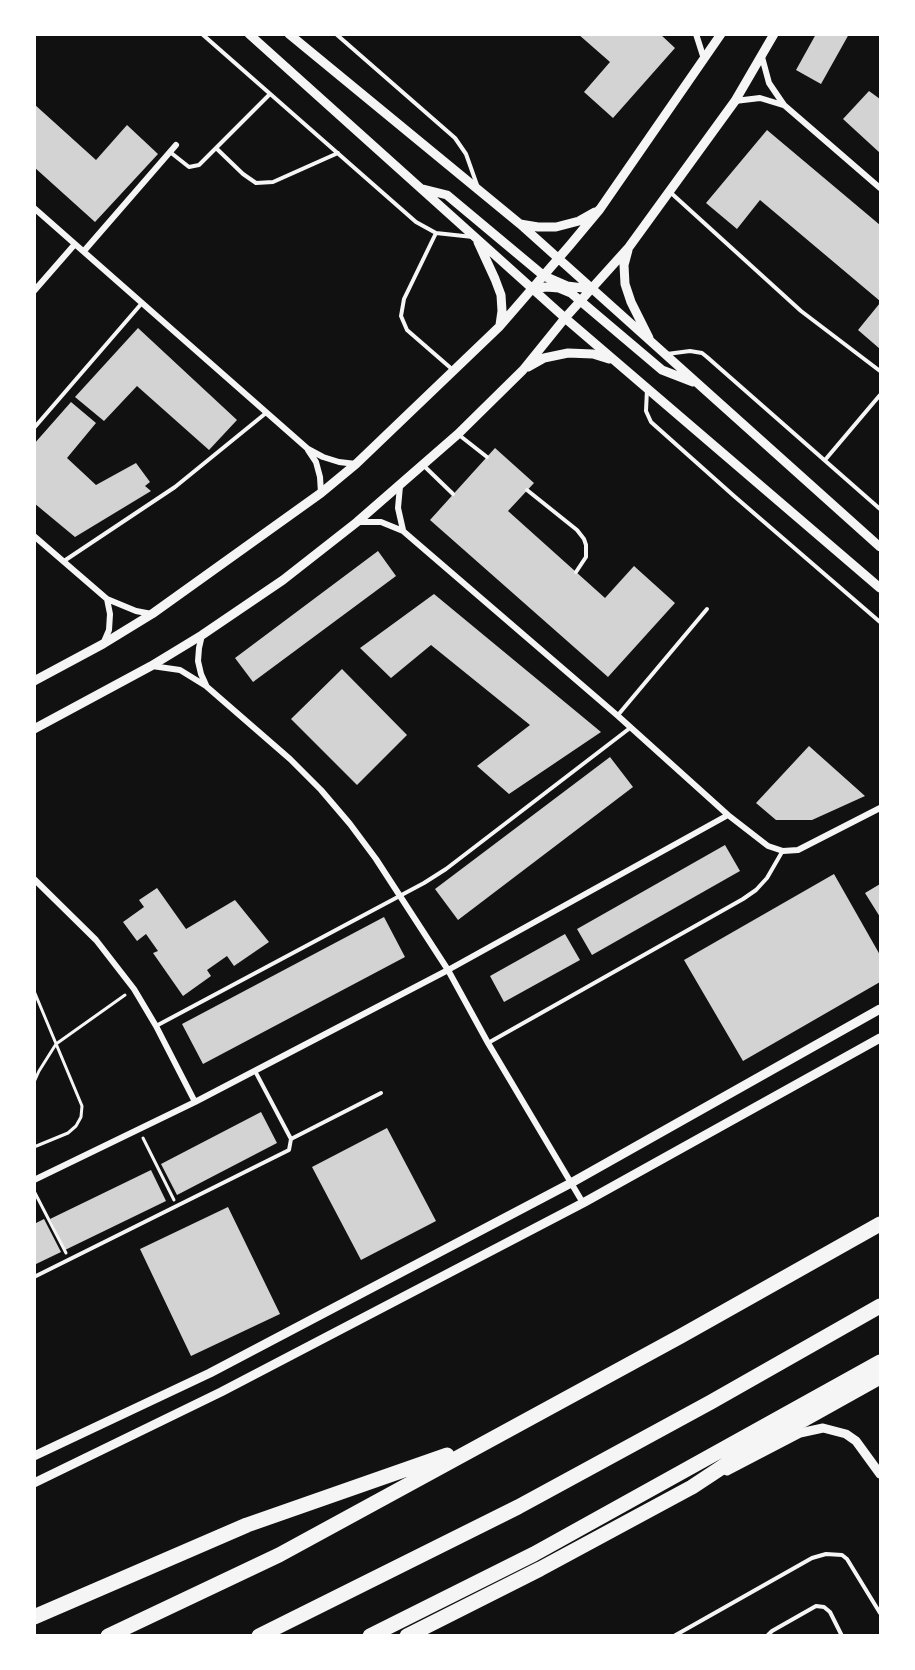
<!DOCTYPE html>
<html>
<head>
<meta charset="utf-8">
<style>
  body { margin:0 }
  #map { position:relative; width:915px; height:1670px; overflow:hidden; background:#111; font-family:Roboto,sans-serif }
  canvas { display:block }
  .frame { position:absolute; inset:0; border:36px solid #fff; pointer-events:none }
</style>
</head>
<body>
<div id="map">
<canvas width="915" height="1670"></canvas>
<div class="frame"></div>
</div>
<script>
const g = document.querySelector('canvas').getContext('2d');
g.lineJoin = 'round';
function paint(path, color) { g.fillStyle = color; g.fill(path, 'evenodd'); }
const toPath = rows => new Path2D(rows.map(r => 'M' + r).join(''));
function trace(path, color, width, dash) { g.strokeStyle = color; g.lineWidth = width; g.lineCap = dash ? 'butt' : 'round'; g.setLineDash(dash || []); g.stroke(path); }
paint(toPath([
  [578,34,660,34,675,48,613,118,584,92,610,62],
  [816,34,849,34,821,84,796,70],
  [869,91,880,99,880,153,843,119],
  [34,104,96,160,127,125,158,154,95,222,34,167],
  [767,130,880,225,880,301,760,200,737,229,706,203],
  [880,303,880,349,858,330],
  [138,328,237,420,209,450,137,386,104,421,75,397],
  [71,402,96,423,67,458,96,485,136,463,150,482,145,486,151,491,75,537,34,503,34,444],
  [495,448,534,483,508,511,605,598,634,566,675,603,608,677,430,520],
  [378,551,396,576,253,682,235,658],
  [434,594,601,732,509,794,477,766,530,725,431,645,391,678,360,648],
  [342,669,407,735,357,785,291,719],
  [809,746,865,796,812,820,776,820,756,803],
  [610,757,633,787,458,920,435,889],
  [725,845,740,871,592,955,577,929],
  [834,874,880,955,880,982,743,1061,684,960],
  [880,884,880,917,865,893],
  [157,888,186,929,235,900,269,942,234,966,227,956,207,970,211,976,183,996,153,953,158,951,146,934,137,941,123,922,144,907,139,900],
  [384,917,405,957,203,1064,182,1024],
  [565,934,580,960,504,1002,490,976],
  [261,1112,277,1143,177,1195,161,1164],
  [387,1128,436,1221,361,1260,312,1167],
  [151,1170,166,1201,65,1250,50,1219],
  [228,1207,280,1314,191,1356,140,1249],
  [44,1219,61,1252,34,1265,34,1224]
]), '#d3d3d3');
trace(toPath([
  [34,991,82,1106,81,1117,76,1126,68,1133,34,1147],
  [34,1082,39,1071,56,1044,125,995],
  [143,1138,174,1200],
  [34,1191,66,1253]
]), '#f5f5f5', 3);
trace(toPath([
  [202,34,416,222,436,233,473,237],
  [336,34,455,138,466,154,477,185],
  [216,148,243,174,256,183,273,182,338,153],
  [170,152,189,167,199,165,270,94],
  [670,192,801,311,880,371],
  [436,233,404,299,401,316,407,330,453,370],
  [667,354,690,351,702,353,707,357,880,509],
  [647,389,646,411,651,422,734,496,880,622],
  [34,428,142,303],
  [459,435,487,457],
  [825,460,880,395],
  [423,465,453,494],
  [527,490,577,530,584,539,586,545,586,557,576,572],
  [64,561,175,487,266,413],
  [618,715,707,609],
  [156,1026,424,883,446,869,630,728],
  [488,1043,743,899,756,890,767,878,782,852],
  [291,1139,381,1093],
  [34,1277,289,1150,291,1139,255,1071],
  [674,1636,812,1558,826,1554,842,1555,847,1559,880,1613],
  [767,1636,772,1631,816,1606,824,1607,830,1612,842,1636]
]), '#f5f5f5', 4);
trace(toPath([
  [696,34,704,59],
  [762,57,769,83,784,105,880,188],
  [735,101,760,98,783,105],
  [34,208,308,449,323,457,339,462,356,464],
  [84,251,176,145],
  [34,291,75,244],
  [308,450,316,462,320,477,321,493],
  [400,486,398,508,403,530],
  [358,522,381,522,403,531,618,716,728,815,768,846,783,851,798,850,880,808],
  [34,536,107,599,136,611,152,614],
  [202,635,199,648,198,661,201,674,206,685],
  [103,644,109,630,110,614,107,599],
  [152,666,180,670,206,686,290,759,321,790,350,824,376,859,448,970,488,1043,583,1203],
  [34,879,96,940,134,989,156,1026,195,1102],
  [34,1180,195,1102,448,970,728,815]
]), '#f5f5f5', 6);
trace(toPath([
  [249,34,565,318,880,588],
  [289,34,520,224,880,547],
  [423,189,447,195,544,276,567,286,591,289],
  [520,224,538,227,556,227,579,221,595,212],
  [478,242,495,279,501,295,502,311,500,325],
  [628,250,624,265,625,284,631,302,649,338],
  [533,289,546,287,559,288,571,293,662,370,693,382],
  [528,367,544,358,568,353,593,354,609,359],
  [34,681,103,644,152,614,321,493,356,464,499,327,570,245,600,209,721,34],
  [34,729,151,666,202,635,283,580,357,522,458,434,523,370,565,318,629,247,735,101,774,34],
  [34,1456,210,1373,571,1183,880,1009],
  [727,1471,800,1433,823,1428,846,1434,856,1441,880,1474],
  [34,1483,221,1392,583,1203,880,1038]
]), '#f5f5f5', 9);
trace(toPath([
  [34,1617,247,1525,447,1455],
  [108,1636,279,1555,681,1336,880,1224],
  [259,1636,518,1507,711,1402,880,1306],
  [370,1636,534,1554,880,1362],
  [407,1636,540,1569,692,1487,742,1454,880,1377]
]), '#f5f5f5', 15);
</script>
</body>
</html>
